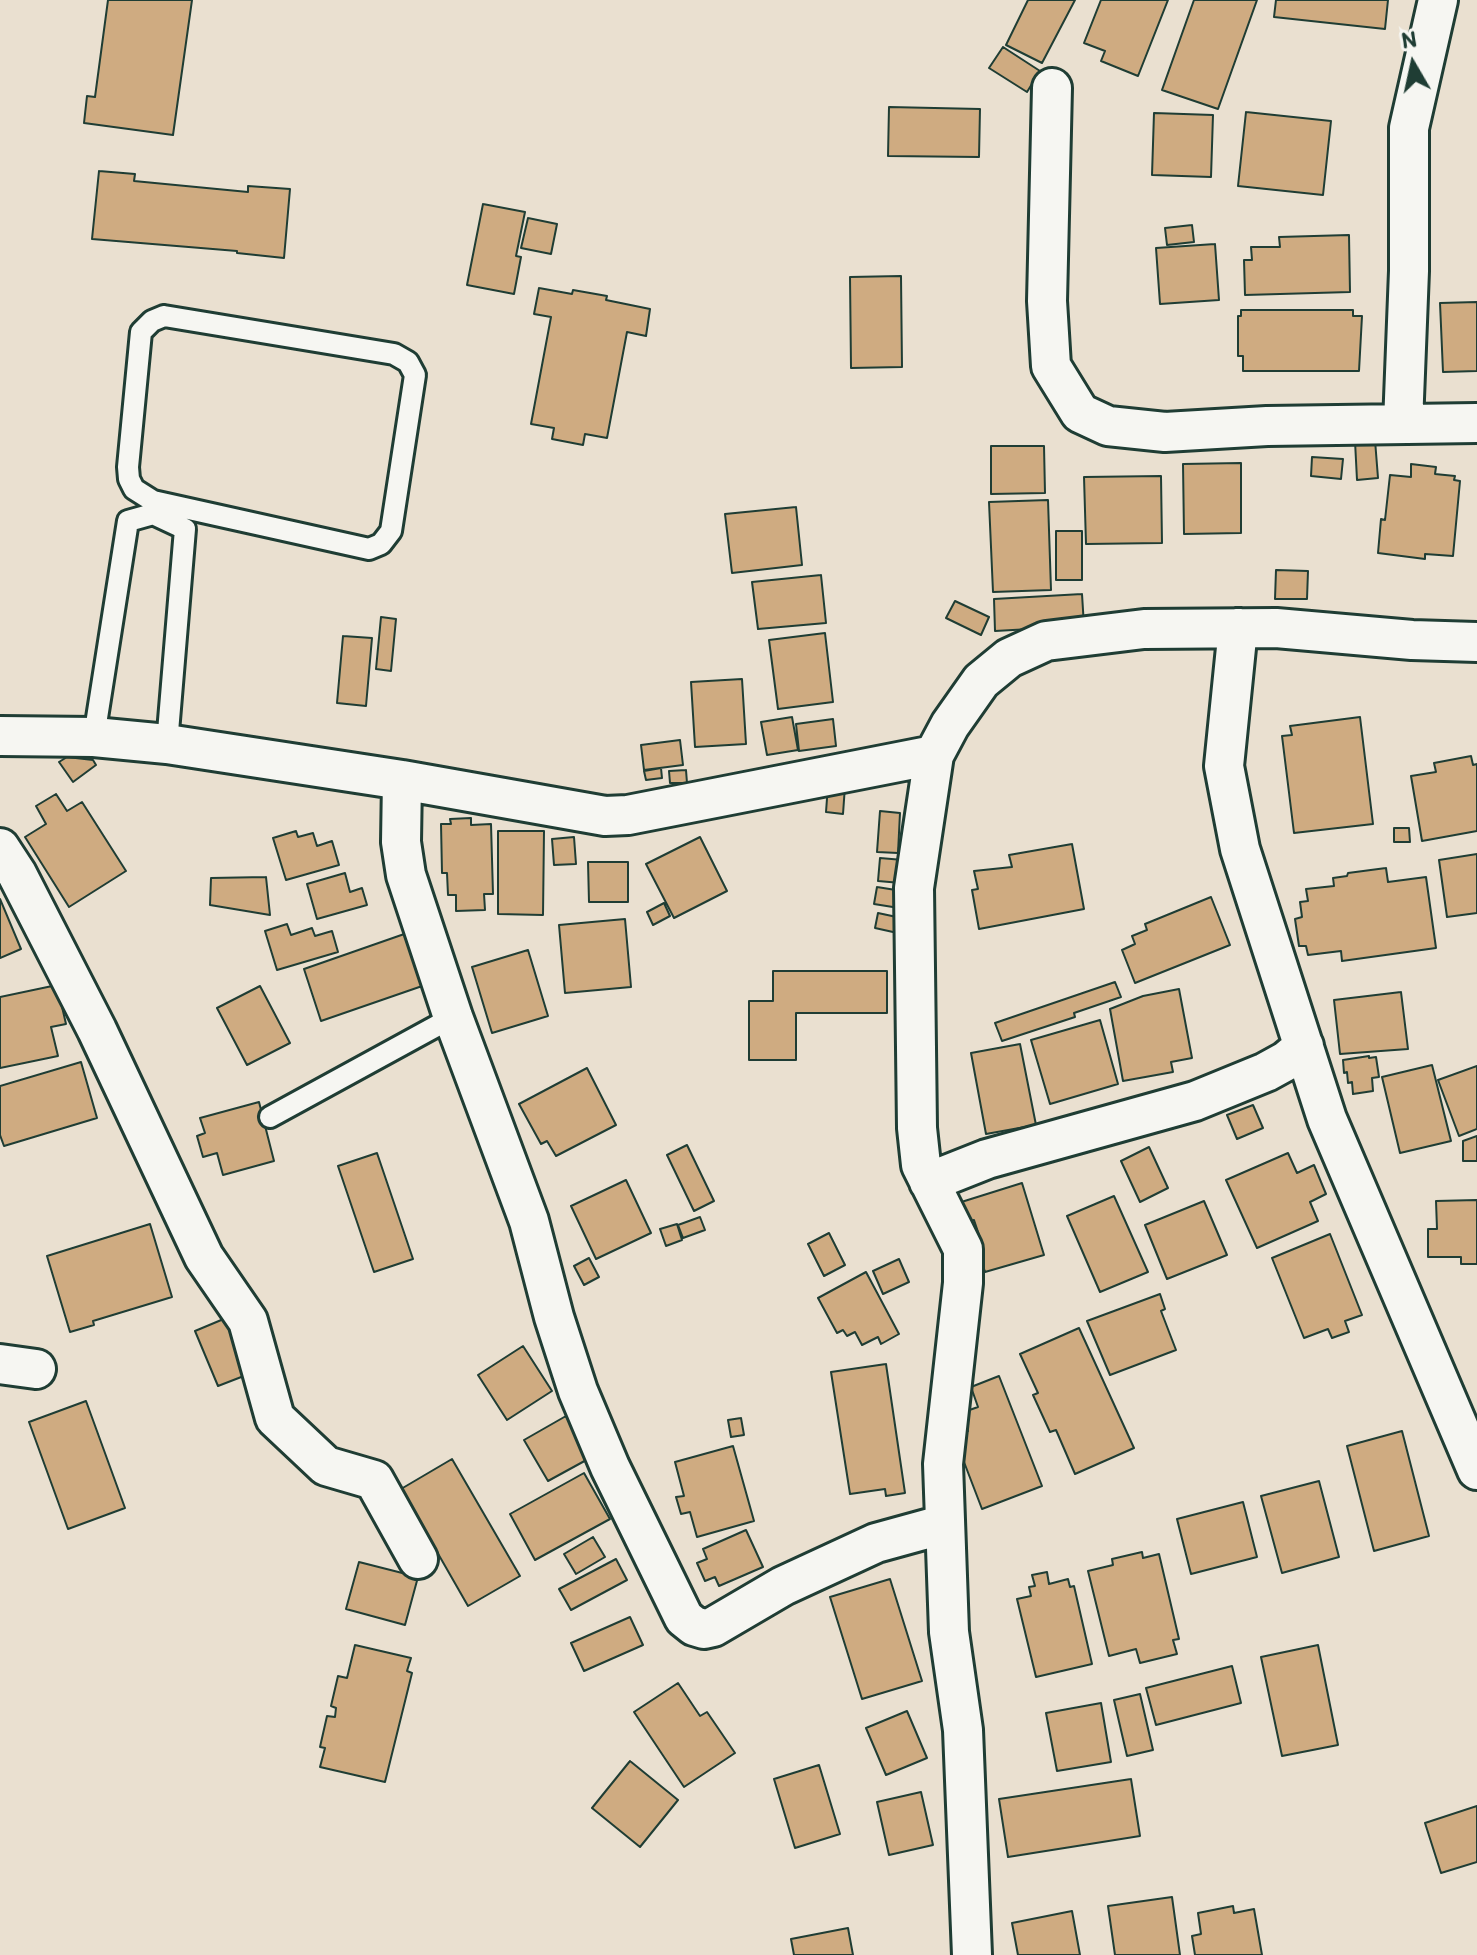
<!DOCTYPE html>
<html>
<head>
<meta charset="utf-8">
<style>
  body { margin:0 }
  #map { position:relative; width:1477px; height:1955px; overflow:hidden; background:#eae0d0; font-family:Itim,sans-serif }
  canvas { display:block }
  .north { position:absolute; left:1373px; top:24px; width:80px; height:80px; -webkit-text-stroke:6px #f6f6f2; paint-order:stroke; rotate:351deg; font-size:22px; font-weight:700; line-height:32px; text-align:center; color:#1f3d34 }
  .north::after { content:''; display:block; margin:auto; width:28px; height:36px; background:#1f3d34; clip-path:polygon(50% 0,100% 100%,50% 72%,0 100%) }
</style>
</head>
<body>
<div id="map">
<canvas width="1477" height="1955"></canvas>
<div class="north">N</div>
</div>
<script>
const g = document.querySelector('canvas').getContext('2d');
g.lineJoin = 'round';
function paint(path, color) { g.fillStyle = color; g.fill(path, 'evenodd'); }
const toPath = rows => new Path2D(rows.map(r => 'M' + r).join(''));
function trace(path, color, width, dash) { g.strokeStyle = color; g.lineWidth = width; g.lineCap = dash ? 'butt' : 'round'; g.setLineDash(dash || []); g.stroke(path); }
const building = toPath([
  [108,0,192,0,173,135,84,123,87,96,95,97,108,0],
  [1028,0,1075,0,1042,63,1006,45,1028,0],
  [1101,0,1168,0,1138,76,1101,61,1105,51,1084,43,1101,0],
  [1194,0,1257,0,1218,109,1162,90,1194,0],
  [1276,0,1388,0,1385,29,1274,17,1276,0],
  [1003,47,1040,71,1027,92,989,68,1003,47],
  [889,107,980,109,979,157,888,156,889,107],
  [1246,112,1331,121,1323,195,1238,186,1246,112],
  [1154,113,1213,115,1211,177,1152,175,1154,113],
  [99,171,135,174,134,181,248,192,248,186,290,189,284,258,237,253,237,251,92,239,99,171],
  [483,204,525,212,516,256,521,257,514,294,467,285,483,204],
  [528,218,557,224,551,254,521,248,528,218],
  [1192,225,1194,242,1167,245,1165,228,1192,225],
  [1349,235,1350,292,1245,295,1244,260,1252,260,1251,247,1280,247,1279,237,1349,235],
  [1215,244,1219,300,1160,304,1156,248,1215,244],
  [901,276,902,367,851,368,850,277,901,276],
  [539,288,572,294,573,290,607,296,606,300,650,309,646,336,627,332,607,438,585,434,583,445,552,439,554,428,531,424,551,317,534,314,539,288],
  [1477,302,1477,371,1443,372,1440,303,1477,302],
  [1241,310,1353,310,1353,316,1362,316,1359,371,1243,371,1243,356,1238,356,1238,316,1241,316,1241,310],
  [1375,440,1378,478,1357,480,1355,441,1375,440],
  [991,446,1044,446,1045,493,991,494,991,446],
  [1312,457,1343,459,1341,479,1311,476,1312,457],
  [1241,463,1241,533,1184,534,1183,464,1241,463],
  [1411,464,1436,467,1435,474,1455,476,1454,480,1460,481,1453,556,1425,554,1425,559,1378,553,1381,519,1385,520,1390,475,1411,477,1411,464],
  [1161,476,1162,543,1086,544,1084,477,1161,476],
  [1048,500,1051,590,993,592,989,502,1048,500],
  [796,507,802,565,732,573,725,514,796,507],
  [1056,531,1082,531,1082,580,1056,580,1056,531],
  [1276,570,1308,571,1307,599,1275,599,1276,570],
  [821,575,826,623,758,629,752,582,821,575],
  [1082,594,1084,626,995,631,994,599,1082,594],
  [955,601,989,617,981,635,946,618,955,601],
  [381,617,396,619,391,671,376,669,381,617],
  [825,633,833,702,778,709,769,640,825,633],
  [343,636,372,638,366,706,337,703,343,636],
  [742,679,746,744,695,747,691,682,742,679],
  [792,717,798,750,767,755,761,722,792,717],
  [1360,717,1373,824,1294,833,1282,736,1292,735,1290,726,1360,717],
  [833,719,836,746,799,751,796,724,833,719],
  [680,740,683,765,644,770,641,745,680,740],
  [1471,756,1473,765,1477,764,1477,831,1422,841,1411,776,1436,772,1434,763,1471,756],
  [67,757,93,760,96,765,73,782,59,762,67,757],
  [661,768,662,778,646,780,644,771,661,768],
  [686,770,687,783,670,783,669,771,686,770],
  [828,785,845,786,843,814,826,812,828,785],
  [56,794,67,811,82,802,126,871,69,907,25,837,46,824,36,806,56,794],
  [880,811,900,813,898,853,877,852,880,811],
  [471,818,471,825,491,824,493,894,484,894,485,910,456,911,456,895,448,895,447,873,442,873,441,824,451,824,450,819,471,818],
  [1394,828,1409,828,1410,842,1394,842,1394,828],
  [296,831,298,837,313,833,317,846,332,841,339,865,286,880,273,838,296,831],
  [498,831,544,831,543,915,498,914,498,831],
  [574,837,576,864,554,865,552,839,574,837],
  [700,837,727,891,674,918,646,864,700,837],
  [1072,844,1084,909,979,929,972,890,978,889,974,871,1012,867,1009,855,1072,844],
  [1477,854,1477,913,1447,917,1439,860,1477,854],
  [880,858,903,860,901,883,878,881,880,858],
  [588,862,628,862,628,902,589,902,588,862],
  [1386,868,1388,882,1426,877,1436,948,1342,961,1341,951,1308,955,1306,946,1299,946,1295,919,1302,917,1300,902,1308,901,1306,889,1334,886,1333,878,1347,876,1348,873,1386,868],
  [345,873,350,892,362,888,367,905,317,919,307,884,345,873],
  [266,877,270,915,210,905,211,878,266,877],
  [877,887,902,891,899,908,874,904,877,887],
  [1211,897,1230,945,1135,983,1122,950,1135,944,1132,936,1147,930,1145,924,1211,897],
  [0,899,21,949,0,958,0,899],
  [664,903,670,916,653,925,647,912,664,903],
  [878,913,906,919,902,934,875,928,878,913],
  [625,919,631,987,565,993,559,925,625,919],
  [287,924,291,935,312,928,315,936,332,931,338,952,277,970,265,931,287,924],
  [410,932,428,984,321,1021,304,969,410,932],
  [528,950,548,1016,492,1033,472,967,528,950],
  [773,971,887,971,887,1013,796,1013,796,1060,749,1060,749,1001,773,1001,773,971],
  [1115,982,1121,997,1074,1013,1075,1017,1002,1041,995,1023,1115,982],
  [57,985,66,1024,51,1027,58,1056,0,1068,0,997,57,985],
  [260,986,290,1043,247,1065,217,1008,260,986],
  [1179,989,1192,1058,1171,1062,1173,1072,1123,1081,1110,1009,1143,996,1179,989],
  [1401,992,1408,1049,1340,1054,1334,1000,1401,992],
  [1100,1020,1118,1084,1050,1104,1031,1040,1100,1020],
  [1020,1044,1036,1125,986,1134,971,1053,1020,1044],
  [1369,1056,1369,1058,1376,1057,1379,1077,1372,1078,1373,1091,1353,1094,1352,1082,1348,1083,1347,1072,1344,1073,1343,1060,1369,1056],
  [81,1062,97,1118,4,1146,0,1135,0,1086,81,1062],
  [1432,1065,1451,1141,1400,1153,1382,1077,1432,1065],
  [1477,1066,1477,1129,1459,1136,1438,1080,1477,1066],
  [587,1068,616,1125,556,1156,547,1141,541,1144,519,1104,587,1068],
  [259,1102,274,1161,223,1175,217,1153,203,1157,197,1136,205,1133,200,1118,259,1102],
  [1253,1105,1263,1128,1237,1139,1227,1115,1253,1105],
  [1477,1136,1477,1161,1463,1161,1463,1141,1477,1136],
  [687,1145,714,1201,694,1211,667,1155,687,1145],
  [1149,1147,1168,1188,1140,1202,1121,1161,1149,1147],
  [377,1153,413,1259,374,1272,338,1166,377,1153],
  [1288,1153,1297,1173,1314,1165,1326,1194,1310,1202,1318,1221,1257,1248,1226,1180,1288,1153],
  [626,1180,651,1233,596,1259,571,1206,626,1180],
  [1022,1183,1044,1255,985,1272,977,1246,982,1244,974,1220,961,1224,955,1204,1022,1183],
  [1114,1196,1148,1272,1100,1292,1067,1216,1114,1196],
  [1477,1200,1477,1264,1461,1264,1461,1257,1428,1257,1428,1229,1437,1229,1436,1201,1477,1200],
  [1204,1201,1227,1255,1167,1279,1145,1225,1204,1201],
  [700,1217,705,1230,683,1238,678,1225,700,1217],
  [150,1224,172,1297,93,1321,94,1325,70,1332,47,1256,150,1224],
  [677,1224,682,1240,666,1246,660,1229,677,1224],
  [829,1233,845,1265,824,1276,808,1244,829,1233],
  [1330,1234,1362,1315,1345,1321,1349,1332,1332,1338,1328,1329,1304,1338,1272,1258,1330,1234],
  [589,1258,599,1277,584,1285,574,1266,589,1258],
  [899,1259,909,1282,883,1294,873,1271,899,1259],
  [866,1272,899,1334,881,1344,878,1337,862,1345,855,1332,847,1336,843,1330,837,1333,818,1298,866,1272],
  [1160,1294,1165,1309,1161,1311,1176,1350,1110,1375,1087,1321,1160,1294],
  [226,1318,249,1374,218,1386,195,1331,226,1318],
  [1079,1328,1134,1448,1075,1474,1056,1430,1050,1432,1033,1395,1038,1393,1020,1354,1079,1328],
  [523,1346,552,1391,507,1420,478,1375,523,1346],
  [886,1364,905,1493,886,1496,885,1489,850,1494,831,1372,886,1364],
  [999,1376,1042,1486,982,1509,954,1436,968,1431,961,1413,978,1407,971,1387,999,1376],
  [86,1401,125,1508,68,1529,29,1422,86,1401],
  [566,1416,590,1458,548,1481,524,1440,566,1416],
  [741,1418,744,1435,731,1437,728,1420,741,1418],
  [1402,1431,1429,1536,1374,1551,1347,1446,1402,1431],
  [733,1446,754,1521,697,1537,690,1512,681,1514,676,1497,684,1496,675,1462,733,1446],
  [452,1459,520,1576,468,1606,401,1489,452,1459],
  [584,1473,610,1519,535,1560,510,1514,584,1473],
  [1319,1481,1339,1557,1282,1573,1261,1496,1319,1481],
  [1243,1502,1257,1557,1191,1574,1177,1519,1243,1502],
  [746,1530,763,1567,719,1586,715,1577,705,1581,697,1563,707,1559,703,1549,746,1530],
  [593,1537,605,1557,576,1574,564,1554,593,1537],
  [1142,1552,1143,1558,1159,1554,1179,1639,1173,1640,1177,1654,1140,1663,1136,1649,1109,1656,1088,1571,1113,1565,1112,1559,1142,1552],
  [616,1559,627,1580,571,1610,559,1589,616,1559],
  [359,1562,418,1577,405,1625,346,1609,359,1562],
  [1047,1572,1049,1584,1068,1579,1070,1587,1074,1586,1092,1664,1036,1677,1017,1599,1031,1596,1029,1587,1035,1586,1032,1575,1047,1572],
  [890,1579,922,1681,862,1699,830,1597,890,1579],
  [630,1617,643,1645,584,1671,571,1643,630,1617],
  [355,1645,411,1658,407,1671,412,1673,385,1782,320,1767,325,1748,320,1747,327,1716,335,1717,336,1708,331,1706,338,1676,347,1678,355,1645],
  [1318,1645,1338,1745,1282,1756,1261,1657,1318,1645],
  [1232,1666,1241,1703,1156,1725,1146,1688,1232,1666],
  [678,1683,700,1716,707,1712,735,1753,684,1787,634,1712,678,1683],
  [1140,1694,1153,1750,1127,1756,1114,1700,1140,1694],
  [1101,1703,1111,1762,1057,1771,1046,1713,1101,1703],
  [907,1711,927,1758,886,1775,866,1728,907,1711],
  [630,1761,678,1800,640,1847,592,1808,630,1761],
  [819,1765,840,1834,795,1848,774,1779,819,1765],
  [1131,1779,1140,1836,1008,1857,999,1799,1131,1779],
  [921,1792,933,1845,889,1855,877,1802,921,1792],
  [1477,1806,1477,1862,1441,1873,1425,1823,1477,1806],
  [1172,1897,1180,1955,1115,1955,1108,1906,1172,1897],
  [1233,1906,1234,1913,1254,1909,1262,1955,1195,1955,1192,1936,1201,1934,1198,1913,1233,1906],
  [1072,1911,1080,1955,1018,1955,1012,1923,1072,1911],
  [848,1928,853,1955,794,1955,791,1939,848,1928]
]);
paint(building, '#cfab81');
trace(building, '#1f3d34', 2);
const lane = toPath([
  [164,316,394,354,408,362,415,375,391,531,381,544,369,549,153,501,134,489,129,479,128,467,141,332,152,321,164,316],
  [94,737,128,521,153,514,185,529,167,744],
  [270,1117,453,1017]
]);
const street = toPath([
  [1052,88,1047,301,1051,366,1080,413,1108,426,1165,432,1267,426,1477,423],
  [1403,424,1409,271,1409,128,1438,0],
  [1238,628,1224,766,1240,849,1327,1119,1477,1470],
  [0,736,94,737,167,744,402,780,605,816,628,815,934,755],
  [402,780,401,842,406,875,453,1017,529,1221,554,1317,578,1391,610,1467,684,1618,694,1626,704,1629,713,1627,783,1586,876,1543,945,1524],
  [0,848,17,874,97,1030,204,1257,248,1321,275,1418,326,1466,374,1480,418,1559],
  [929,1182,987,1159,1195,1101,1266,1072,1286,1061,1304,1046],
  [0,1364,36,1369],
  [972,1955,963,1730,949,1632,943,1464,963,1283,963,1249,921,1165,917,1128,914,888,934,755,950,725,981,681,1009,658,1046,641,1144,629,1276,628,1412,640,1477,642]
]);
trace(lane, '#1f3d34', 26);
trace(street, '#1f3d34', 44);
trace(lane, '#f6f6f2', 20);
trace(street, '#f6f6f2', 38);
</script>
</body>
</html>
